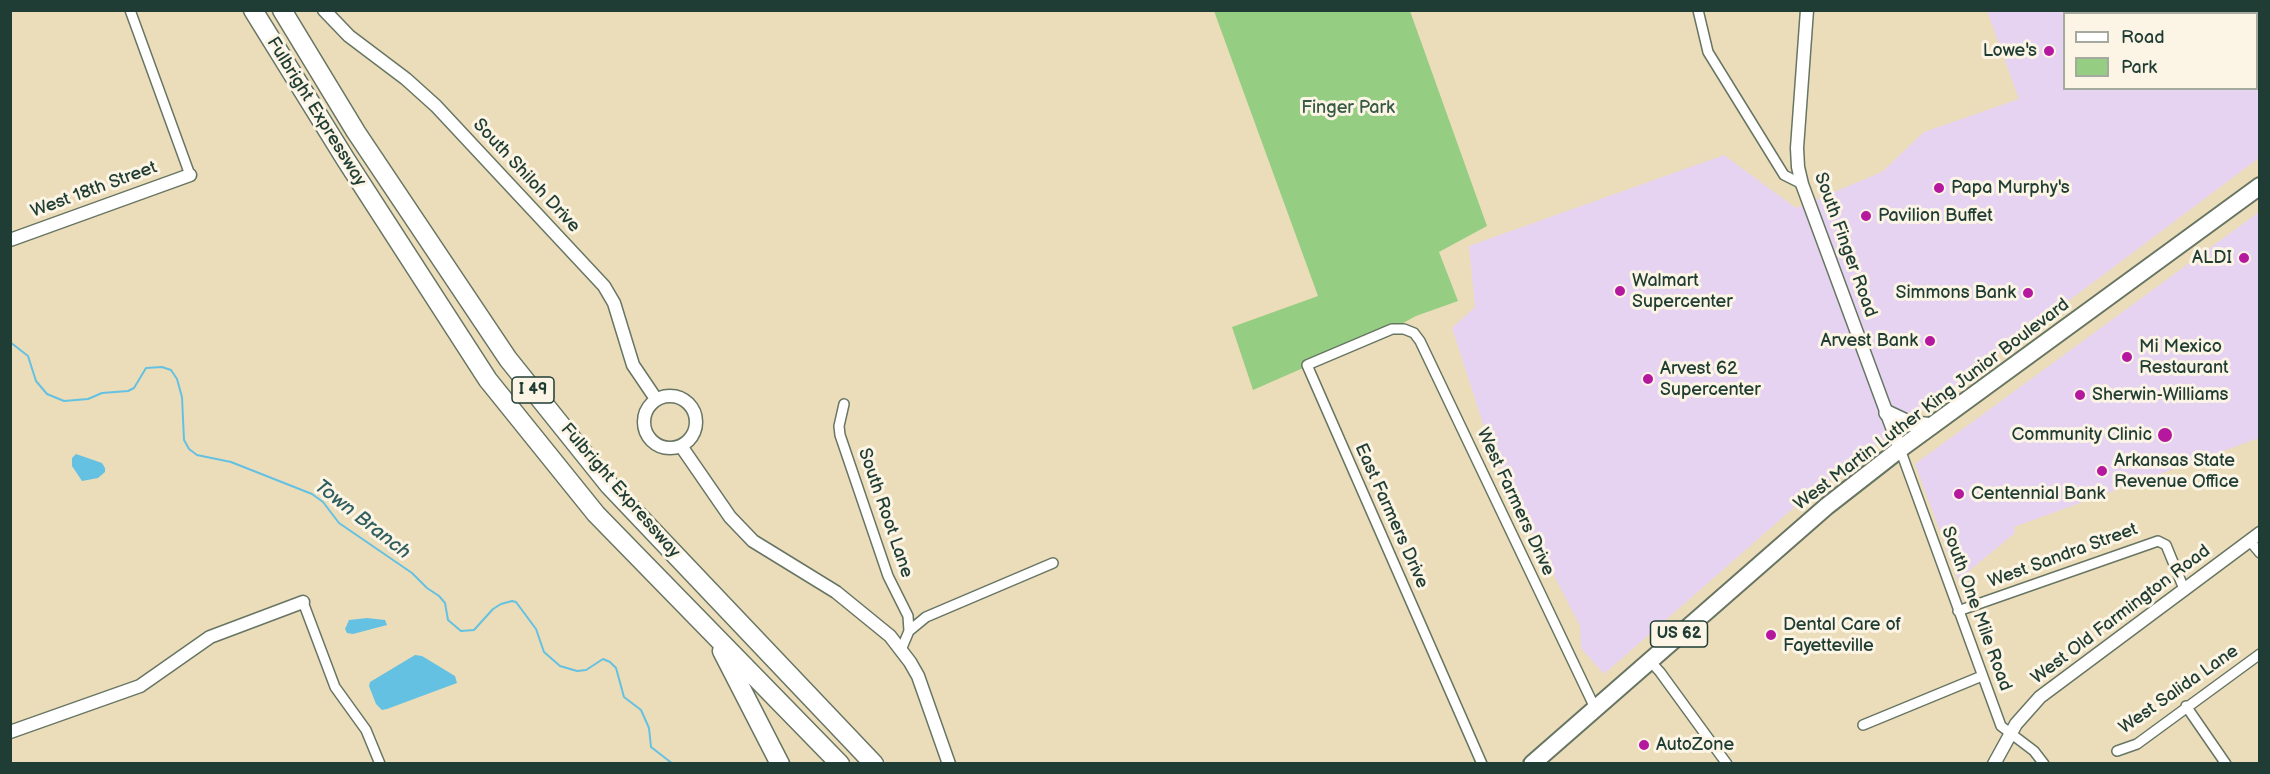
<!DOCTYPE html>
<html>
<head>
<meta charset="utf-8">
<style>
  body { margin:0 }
  #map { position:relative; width:2270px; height:774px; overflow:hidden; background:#ecddba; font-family:"Balsamiq Sans",sans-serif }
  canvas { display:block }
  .frame { position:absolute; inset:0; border:12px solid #1f3d34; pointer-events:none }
  .legend { position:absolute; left:2063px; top:12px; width:195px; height:78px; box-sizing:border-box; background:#fcf5e5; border:2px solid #a4ab9e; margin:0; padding:8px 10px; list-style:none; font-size:18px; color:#1f3d34 }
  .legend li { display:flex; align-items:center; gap:12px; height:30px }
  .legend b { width:30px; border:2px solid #a4ab9e }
</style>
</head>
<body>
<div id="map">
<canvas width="2270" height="774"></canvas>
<div class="frame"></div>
<ul class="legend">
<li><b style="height:8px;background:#fff"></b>Road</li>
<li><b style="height:16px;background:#95ce82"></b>Park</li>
</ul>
</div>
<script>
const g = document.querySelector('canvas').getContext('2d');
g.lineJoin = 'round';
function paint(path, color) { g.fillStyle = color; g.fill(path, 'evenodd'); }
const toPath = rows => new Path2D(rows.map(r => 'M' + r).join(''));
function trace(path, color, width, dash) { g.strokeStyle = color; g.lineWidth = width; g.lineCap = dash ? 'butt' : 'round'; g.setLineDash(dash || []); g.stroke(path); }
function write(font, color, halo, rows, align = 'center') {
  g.font = font + ' "Balsamiq Sans",sans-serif'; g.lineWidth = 6; g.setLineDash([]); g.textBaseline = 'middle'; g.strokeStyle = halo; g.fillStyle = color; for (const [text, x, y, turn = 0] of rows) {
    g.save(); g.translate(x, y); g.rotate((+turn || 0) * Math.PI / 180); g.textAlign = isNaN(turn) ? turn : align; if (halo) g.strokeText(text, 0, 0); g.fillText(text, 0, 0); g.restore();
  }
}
paint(toPath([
  [1987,11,2259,11,2259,158,1798,504,1604,674,1581,648,1580,626,1509,488,1489,442,1452,328,1475,307,1469,246,1724,155,1796,208,1882,172,1924,132,2019,99],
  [2064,14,2256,14,2256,88,2064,88],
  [2259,212,2259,438,2014,527,2015,533,1958,580,1915,464]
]), '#e5d3f1');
paint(toPath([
  [1214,11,1410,11,1487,226,1439,252,1458,301,1416,316,1392,329,1253,390,1232,327,1318,296]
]), '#95ce82');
paint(toPath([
  [76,454,102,463,105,468,105,472,98,478,82,481,72,466,72,458],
  [367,618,385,620,387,625,353,634,347,633,345,629,349,620],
  [415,655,422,656,455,676,457,683,387,709,382,710,376,704,369,686,370,682]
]), '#64c1e2');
trace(toPath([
  [10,342,28,356,36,381,47,394,64,401,88,399,102,393,128,391,134,388,146,368,162,367,171,370,177,379,182,397,184,440,189,449,197,455,231,462,312,494,323,502,339,523,412,573,427,588,439,596,445,603,448,620,461,631,474,630,493,609,501,604,512,601,516,602,536,629,544,652,560,666,577,671,586,670,603,659,610,662,616,668,624,697,641,710,649,728,651,747,673,764]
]), '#64c1e2', 2);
const minor = toPath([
  [130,10,190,175],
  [1698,10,1708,52,1784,175,1802,184],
  [844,404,839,426,840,435,888,576,908,616,909,631],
  [1900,449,2001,726,2034,751,2044,764],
  [2250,541,2260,553],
  [303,602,335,687,366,730,380,764],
  [1958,611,2158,541,2166,545,2184,589],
  [901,650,909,631,926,617,1053,563],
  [1649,660,1660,672,1727,764],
  [2186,706,2226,764],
  [1863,725,1982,676],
  [2117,751,2137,744,2260,654],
  [1482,764,1307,365,1392,329,1404,329,1414,333,1420,341,1595,708]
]);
const tertiary = toPath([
  [324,10,349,36,406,79,436,106,604,286,614,303,633,365,656,399],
  [1807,10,1797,148,1798,167,1802,184,1900,449],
  [10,240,190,175],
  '644 422a26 26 0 1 1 52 0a26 26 0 1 1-52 0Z',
  [681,446,730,517,753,541,836,592,890,636,910,662,918,676,949,764],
  [10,732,140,686,210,637,303,602],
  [1994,764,2016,724,2040,697,2260,533]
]);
const primary = toPath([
  [1887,413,1908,423,1932,426]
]);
const trunk = toPath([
  [1532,764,1827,506,1900,449,2260,186]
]);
const motorway = toPath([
  [253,10,346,160,488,380,596,514,840,764],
  [282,10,356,132,508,359,609,485,874,764],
  [722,651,780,764]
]);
trace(minor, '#677563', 12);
trace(tertiary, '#677563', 15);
trace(primary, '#677563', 18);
trace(trunk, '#677563', 20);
trace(motorway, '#677563', 21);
trace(minor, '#fff', 9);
trace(tertiary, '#fff', 12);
trace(primary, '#fff', 15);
trace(trunk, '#fff', 16);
trace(motorway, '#fff', 18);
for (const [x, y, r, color] of [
  [2049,51,6,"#b5179e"],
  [1939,188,6,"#b5179e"],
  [1866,216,6,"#b5179e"],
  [2244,258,6,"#b5179e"],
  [1620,291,6,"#b5179e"],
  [2028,293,6,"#b5179e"],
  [1930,341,6,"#b5179e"],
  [2127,357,6,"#b5179e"],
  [1648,379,6,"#b5179e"],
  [2080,395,6,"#b5179e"],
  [2165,435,8,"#b5179e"],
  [2102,471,6,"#b5179e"],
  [1959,494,6,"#b5179e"],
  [1771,635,6,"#b5179e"],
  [1644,745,6,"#b5179e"]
]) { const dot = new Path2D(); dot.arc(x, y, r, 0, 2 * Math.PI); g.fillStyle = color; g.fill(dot); trace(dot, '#fcf5e5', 2); }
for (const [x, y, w] of [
  [533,390,42],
  [1679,634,57]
]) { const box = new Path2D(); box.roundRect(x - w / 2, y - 13, w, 26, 4.5); g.fillStyle = '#fcf5e5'; g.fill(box); trace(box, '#1f3d34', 1.5); }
write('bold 16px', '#1f3d34', null, [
  ["I 49",533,390],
  ["US 62",1679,634]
]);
write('18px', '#1f3d34', '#fcf5e5', [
  ["Lowe's",2037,51,"right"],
  ["Papa Murphy's",1951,188],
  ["Pavilion Buffet",1878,216],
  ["ALDI",2232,258,"right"],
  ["Walmart",1632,281],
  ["Supercenter",1632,302],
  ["Simmons Bank",2016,293,"right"],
  ["Arvest Bank",1918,341,"right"],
  ["Mi Mexico",2139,347],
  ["Restaurant",2139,368],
  ["Arvest 62",1660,369],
  ["Supercenter",1660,390],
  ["Sherwin-Williams",2092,395],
  ["Community Clinic",2152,435,"right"],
  ["Arkansas State",2114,461],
  ["Revenue Office",2114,482],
  ["Centennial Bank",1971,494],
  ["Dental Care of",1783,625],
  ["Fayetteville",1783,646],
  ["AutoZone",1656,745]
], 'left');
write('18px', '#375a44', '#fcf5e5', [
  ["Finger Park",1348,108]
]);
write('18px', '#1f3d34', '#fcf5e5', [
  ["Fulbright Expressway",316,112,58],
  ["South Shiloh Drive",526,176,47],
  ["West 18th Street",94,190,-20],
  ["South Finger Road",1845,245,70],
  ["West Martin Luther King Junior Boulevard",1932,405,-37],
  ["Fulbright Expressway",620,491,49],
  ["West Farmers Drive",1515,502,65],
  ["South Root Lane",885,513,71],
  ["East Farmers Drive",1391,516,66],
  ["West Sandra Street",2063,556,-20],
  ["South One Mile Road",1976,609,70],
  ["West Old Farmington Road",2121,615,-37],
  ["West Salida Lane",2179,690,-35]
]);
write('italic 20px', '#305e60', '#fcf5e5', [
  ["Town Branch",362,520,38]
]);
</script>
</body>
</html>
